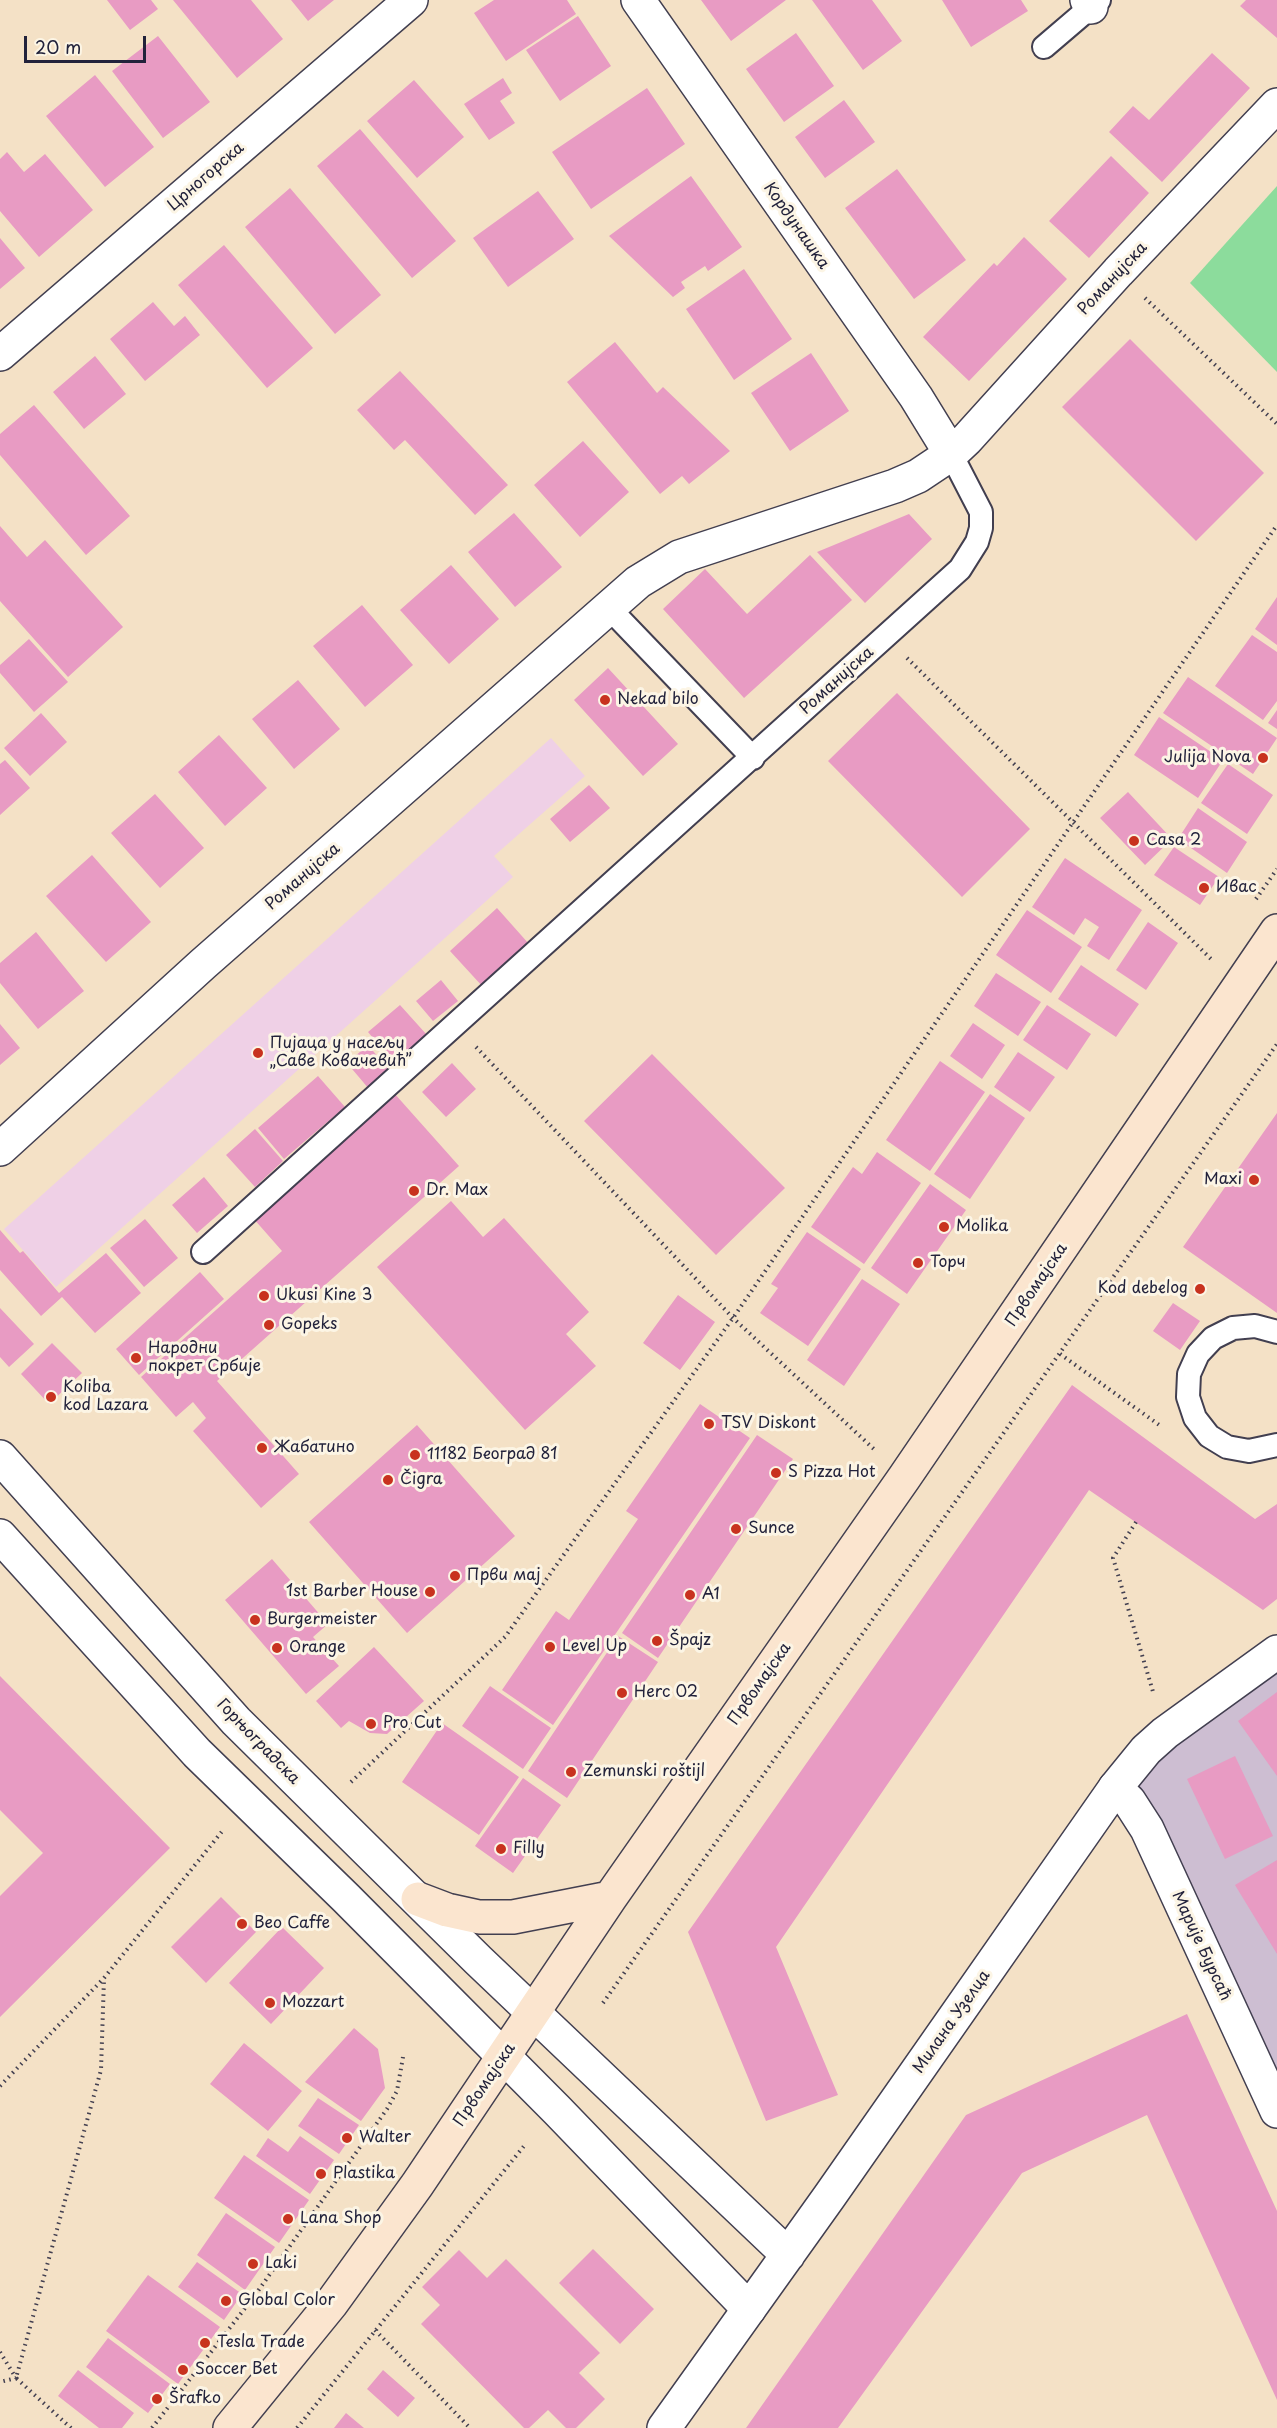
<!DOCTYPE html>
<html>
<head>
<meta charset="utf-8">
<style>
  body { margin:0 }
  #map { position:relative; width:1277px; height:2428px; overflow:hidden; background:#f4e1c6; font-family:"Playpen Sans",sans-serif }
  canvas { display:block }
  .scale { position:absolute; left:24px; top:36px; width:122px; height:27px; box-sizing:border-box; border:3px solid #22223b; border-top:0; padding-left:8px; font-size:18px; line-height:21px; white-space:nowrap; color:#22223b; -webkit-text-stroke:4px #fcf5e5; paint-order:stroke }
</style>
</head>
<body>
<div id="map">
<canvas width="1277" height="2428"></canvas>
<div class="scale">20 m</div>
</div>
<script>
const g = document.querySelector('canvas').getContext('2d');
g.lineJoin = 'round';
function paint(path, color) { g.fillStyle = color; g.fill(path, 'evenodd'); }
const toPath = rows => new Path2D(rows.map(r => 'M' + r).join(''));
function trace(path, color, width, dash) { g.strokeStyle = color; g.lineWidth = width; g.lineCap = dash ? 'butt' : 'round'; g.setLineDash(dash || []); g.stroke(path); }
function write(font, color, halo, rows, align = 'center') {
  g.font = font + ' "Playpen Sans",sans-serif'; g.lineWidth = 6; g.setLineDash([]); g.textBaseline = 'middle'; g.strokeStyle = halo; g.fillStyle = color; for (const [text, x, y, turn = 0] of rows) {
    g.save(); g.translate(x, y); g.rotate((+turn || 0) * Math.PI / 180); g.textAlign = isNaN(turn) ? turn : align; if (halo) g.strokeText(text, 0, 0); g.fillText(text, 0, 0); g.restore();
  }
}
paint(toPath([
  [551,738,585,776,494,856,513,877,56,1287,4,1229]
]), '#efd0e6');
paint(toPath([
  [1277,1652,1277,2111,1129,1801,1146,1750]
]), '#cdbed2');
paint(toPath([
  [1277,186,1277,372,1190,283]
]), '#8cdc9c');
paint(toPath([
  [107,0,151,0,158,9,130,30],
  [173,0,251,0,283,39,237,78],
  [291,0,334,0,308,21],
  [494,0,567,0,576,14,506,61,474,13],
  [701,0,786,0,731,41],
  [812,0,872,0,902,41,863,70],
  [942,0,1021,0,1028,11,971,47],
  [1246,0,1277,0,1277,38,1240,6],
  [578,16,611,66,560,101,526,50],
  [796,33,834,86,784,122,746,69],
  [158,36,210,102,163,138,112,71],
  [1212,53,1250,88,1162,182,1109,132,1133,106,1149,120],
  [95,75,154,147,105,187,46,116],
  [503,78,512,93,500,101,515,123,489,140,464,104],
  [414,80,464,137,417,178,367,121],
  [647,88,685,144,591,209,552,152],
  [844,100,875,142,825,178,795,137],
  [360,129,456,241,412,278,317,166],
  [7,152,24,172,45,154,93,210,39,257,0,211,0,159],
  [1111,156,1149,193,1089,258,1049,221],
  [897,169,966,260,914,299,845,208],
  [691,176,742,247,708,271,705,266,681,282,685,288,673,297,609,236],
  [290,188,381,295,335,334,245,227],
  [538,191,574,239,508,287,473,238],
  [1024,237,1067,279,969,381,923,337,994,263,997,266],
  [0,238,25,268,0,289],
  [224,245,313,348,267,388,178,285],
  [744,269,792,339,734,380,686,309],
  [153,302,174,326,185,316,200,335,145,381,110,339],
  [1130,339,1264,473,1196,541,1062,407],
  [615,342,657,393,663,387,730,451,689,484,682,476,660,494,567,382],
  [811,353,849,411,790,451,751,393],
  [95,356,126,394,84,429,53,392],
  [400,371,508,485,475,515,405,440,394,450,357,410],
  [34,405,130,516,86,555,0,455,0,434],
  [583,441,629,492,580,537,534,485],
  [514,513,562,567,515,607,468,552],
  [909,514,932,539,865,603,817,552],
  [0,526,27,557,45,540,123,627,68,677,0,601],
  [810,555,852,600,744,698,663,609,705,569,747,614],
  [451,565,499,619,449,664,400,610],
  [1277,597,1277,645,1255,629],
  [362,605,413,665,365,707,313,646],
  [1252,635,1277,652,1277,701,1263,720,1215,686],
  [29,639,68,682,34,712,0,673,0,665],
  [608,668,678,744,643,776,574,700],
  [1188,677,1277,738,1253,774,1163,713],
  [298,680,340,729,294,769,252,719],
  [897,693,1030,829,962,897,828,761],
  [1277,710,1277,729,1268,723],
  [41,713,67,742,30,776,4,748],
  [1159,717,1223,760,1198,798,1134,755],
  [219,735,267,788,225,826,178,772],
  [5,760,30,788,0,815,0,764],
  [1228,764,1273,795,1247,834,1201,803],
  [589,785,610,808,570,842,550,819],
  [1128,792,1172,839,1145,865,1100,818],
  [155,794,204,848,160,888,111,833],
  [1198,808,1247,842,1227,873,1178,839],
  [1174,847,1219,877,1200,905,1154,875],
  [92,855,151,922,106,962,46,896],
  [1065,858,1142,910,1109,960,1087,946,1099,927,1085,918,1074,935,1032,907],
  [497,908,529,944,483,987,450,951],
  [1027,910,1082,947,1051,993,996,955],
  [1148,922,1178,943,1146,990,1116,970],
  [36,932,84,991,38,1029,0,983,0,963],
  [1081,965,1139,1004,1116,1037,1058,999],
  [996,973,1041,1002,1018,1036,974,1006],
  [441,980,458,1001,433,1021,416,1001],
  [400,1005,427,1035,394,1063,368,1032],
  [1047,1005,1091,1034,1067,1070,1023,1040],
  [973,1023,1005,1045,982,1079,950,1056],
  [0,1024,20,1048,0,1065],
  [368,1045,390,1071,369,1089,347,1063],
  [1018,1052,1055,1077,1030,1112,994,1087],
  [652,1054,785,1188,716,1255,584,1121],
  [940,1061,985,1092,930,1171,886,1140],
  [452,1063,476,1089,446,1117,422,1092],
  [318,1076,345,1107,284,1159,258,1128],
  [394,1093,459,1166,217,1381,299,1474,261,1508,193,1431,206,1418,193,1402,176,1417,141,1377,282,1251,253,1218],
  [990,1094,1025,1118,970,1199,934,1174],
  [1277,1113,1277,1313,1183,1247],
  [255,1129,283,1161,255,1187,226,1155],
  [877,1152,921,1183,864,1264,811,1227,853,1167,862,1174],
  [204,1177,228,1206,197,1233,172,1205],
  [930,1184,966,1210,907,1294,871,1268],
  [451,1201,483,1237,504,1218,589,1312,566,1334,596,1366,525,1430,377,1267],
  [145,1219,178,1258,144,1287,110,1248],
  [0,1230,20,1253,23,1251,59,1293,106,1253,141,1293,95,1333,62,1297,41,1316,0,1270],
  [807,1232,861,1269,808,1346,760,1313,778,1288,771,1284],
  [200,1272,224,1299,139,1375,116,1349],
  [862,1279,900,1304,844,1386,807,1360],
  [678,1295,715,1322,680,1370,643,1343],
  [1173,1303,1200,1321,1180,1350,1153,1331],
  [0,1308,34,1344,9,1367,0,1357],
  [52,1343,82,1373,49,1404,21,1374],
  [1072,1385,1255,1519,1277,1504,1277,1599,1263,1610,1089,1490,776,1947,838,2095,766,2121,688,1932],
  [700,1404,750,1438,553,1725,502,1690,556,1611,569,1620,638,1519,626,1511],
  [417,1425,515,1536,407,1633,309,1522],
  [757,1435,793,1459,658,1658,622,1633],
  [272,1559,328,1624,313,1637,339,1666,306,1694,225,1600],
  [618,1636,658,1662,567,1798,528,1771],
  [374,1647,424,1701,387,1734,370,1733,349,1721,341,1728,316,1701],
  [0,1676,170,1848,0,2017,0,1896,43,1853,0,1810],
  [490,1686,551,1728,523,1769,462,1726],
  [1277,1692,1277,1776,1238,1721],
  [442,1723,519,1777,479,1835,402,1782],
  [1235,1756,1273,1836,1225,1859,1187,1779],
  [523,1778,561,1805,513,1873,475,1846],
  [1277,1860,1277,1954,1235,1885],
  [221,1897,256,1932,206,1983,171,1947],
  [282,1927,324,1968,271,2024,229,1983],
  [1187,2014,1277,2211,1277,2400,1147,2115,1022,2173,838,2428,746,2428,966,2115],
  [354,2028,378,2049,385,2088,361,2121,305,2082],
  [244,2043,302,2091,268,2131,210,2084],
  [318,2098,359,2125,339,2154,298,2126],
  [300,2136,334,2160,310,2194,256,2156,268,2138,288,2152],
  [244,2155,309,2200,279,2243,214,2198],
  [226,2213,275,2247,245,2290,197,2255],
  [593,2249,654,2309,620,2344,559,2283],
  [459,2250,487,2278,506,2259,600,2353,579,2373,605,2399,576,2428,566,2428,548,2410,529,2428,524,2428,421,2324,440,2305,422,2287],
  [197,2262,242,2294,224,2320,178,2287],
  [148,2275,220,2327,178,2384,106,2331],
  [108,2338,170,2384,148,2413,86,2367],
  [78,2370,134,2413,122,2428,99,2428,58,2396],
  [383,2370,415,2398,398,2417,367,2389],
  [346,2413,364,2428,334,2428]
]), '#e89bc3');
const service = toPath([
  [1044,47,1099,0],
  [609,608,753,758],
  [203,1252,960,569,977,542,981,528,981,512,951,454],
  [1277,1332,1255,1326,1233,1328,1213,1338,1198,1354,1189,1374,1188,1397,1195,1418,1209,1436,1227,1447,1249,1451,1277,1445]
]);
const minor = toPath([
  [638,0,916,397,951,454],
  [1087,0,1091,7],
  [0,354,411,0],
  [0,1149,203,964,638,582,679,557,895,486,918,476,951,454,967,439,1118,272,1277,105],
  [1115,1788,1146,1750,1165,1733,1277,1652],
  [664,2428,749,2309]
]);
const tertiary = toPath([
  [0,1457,236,1721,478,1960,788,2255],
  [0,1536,197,1753,346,1898,557,2110,749,2309,829,2197,1115,1788,1129,1801,1147,1829,1277,2111]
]);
const secondary = toPath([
  [418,1899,447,1910,479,1917,513,1917,610,1898],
  [230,2428,331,2304,417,2185,610,1898,904,1478,1277,931]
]);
trace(service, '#423f50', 26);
trace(minor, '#423f50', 36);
trace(tertiary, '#423f50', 36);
trace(secondary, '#423f50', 36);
trace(toPath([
  [1145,298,1277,424],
  [907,658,1213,961],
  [1256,899,1277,869],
  [476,1047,733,1318,876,1451],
  [1060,1354,1162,1427],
  [1136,1522,1113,1558,1154,1695],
  [351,1782,505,1637,733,1318,1277,525],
  [603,2003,1277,1044],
  [0,2086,104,1978,224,1829],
  [375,2330,470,2428],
  [0,2352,16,2378,0,2382],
  [71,2428,16,2378,101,2070,104,1978],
  [152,2428,253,2298,387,2109,397,2091,403,2057],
  [297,2428,524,2146]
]), '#423f50', 4, [1.5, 4.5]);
trace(service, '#fff', 22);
trace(minor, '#fff', 33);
trace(tertiary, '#fff', 33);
trace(secondary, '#fbe5cf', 33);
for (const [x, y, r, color] of [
  [605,700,6,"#c8321e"],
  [1263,758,6,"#c8321e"],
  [1134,841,6,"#c8321e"],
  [1204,888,6,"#c8321e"],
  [258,1053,6,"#c8321e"],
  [1254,1180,6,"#c8321e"],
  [414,1191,6,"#c8321e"],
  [944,1227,6,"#c8321e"],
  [918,1263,6,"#c8321e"],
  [1200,1289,6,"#c8321e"],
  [264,1296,6,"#c8321e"],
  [269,1325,6,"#c8321e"],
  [136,1358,6,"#c8321e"],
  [51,1397,6,"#c8321e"],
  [709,1424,6,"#c8321e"],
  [262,1448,6,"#c8321e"],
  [415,1455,6,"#c8321e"],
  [776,1473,6,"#c8321e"],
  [388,1480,6,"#c8321e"],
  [736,1529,6,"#c8321e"],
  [455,1576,6,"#c8321e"],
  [430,1592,6,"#c8321e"],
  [690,1595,6,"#c8321e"],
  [255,1620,6,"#c8321e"],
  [657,1641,6,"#c8321e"],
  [550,1647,6,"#c8321e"],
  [277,1648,6,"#c8321e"],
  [622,1693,6,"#c8321e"],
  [371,1724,6,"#c8321e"],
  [571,1772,6,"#c8321e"],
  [501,1849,6,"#c8321e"],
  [242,1924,6,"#c8321e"],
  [270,2003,6,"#c8321e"],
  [347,2138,6,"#c8321e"],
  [321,2174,6,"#c8321e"],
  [288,2219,6,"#c8321e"],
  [253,2264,6,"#c8321e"],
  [226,2301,6,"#c8321e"],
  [205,2343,6,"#c8321e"],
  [183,2370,6,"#c8321e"],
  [157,2399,6,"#c8321e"]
]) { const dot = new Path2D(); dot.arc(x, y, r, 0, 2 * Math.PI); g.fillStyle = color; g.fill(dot); trace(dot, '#fcf5e5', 2); }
write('16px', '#22223b', '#fcf5e5', [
  ["Црногорска",206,177,-41],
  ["Кордунашка",796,226,55],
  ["Романијска",1113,279,-47],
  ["Романијска",837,681,-42],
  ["Романијска",303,877,-41],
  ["Првомајска",1037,1285,-56],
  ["Првомајска",760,1684,-55],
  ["Горњоградска",258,1742,46],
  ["Марије Бурсаћ",1201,1946,65],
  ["Милана Узелца",952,2022,-55],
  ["Првомајска",485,2085,-56]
]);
write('16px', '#22223b', '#fcf5e5', [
  ["Nekad bilo",617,700],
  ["Julija Nova",1251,758,"right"],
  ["Casa 2",1146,841],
  ["Ивас",1216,888],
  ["Пијаца у насељу",270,1044],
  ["„Саве Ковачевић”",270,1062],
  ["Maxi",1242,1180,"right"],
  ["Dr. Max",426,1191],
  ["Molika",956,1227],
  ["Торч",930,1263],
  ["Kod debelog",1188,1289,"right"],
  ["Ukusi Kine 3",276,1296],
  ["Gopeks",281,1325],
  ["Народни",148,1349],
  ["покрет Србије",148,1367],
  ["Koliba",63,1388],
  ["kod Lazara",63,1406],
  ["TSV Diskont",721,1424],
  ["Жабатино",274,1448],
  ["11182 Београд 81",427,1455],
  ["S Pizza Hot",788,1473],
  ["Čigra",400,1480],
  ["Sunce",748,1529],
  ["Први мај",467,1576],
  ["1st Barber House",418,1592,"right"],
  ["A1",702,1595],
  ["Burgermeister",267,1620],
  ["Špajz",669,1641],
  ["Level Up",562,1647],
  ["Orange",289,1648],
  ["Herc 02",634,1693],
  ["Pro Cut",383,1724],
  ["Zemunski roštijl",583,1772],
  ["Filly",513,1849],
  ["Beo Caffe",254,1924],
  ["Mozzart",282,2003],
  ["Walter",359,2138],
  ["Plastika",333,2174],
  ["Lana Shop",300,2219],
  ["Laki",265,2264],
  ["Global Color",238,2301],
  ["Tesla Trade",217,2343],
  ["Soccer Bet",195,2370],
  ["Šrafko",169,2399]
], 'left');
</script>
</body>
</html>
